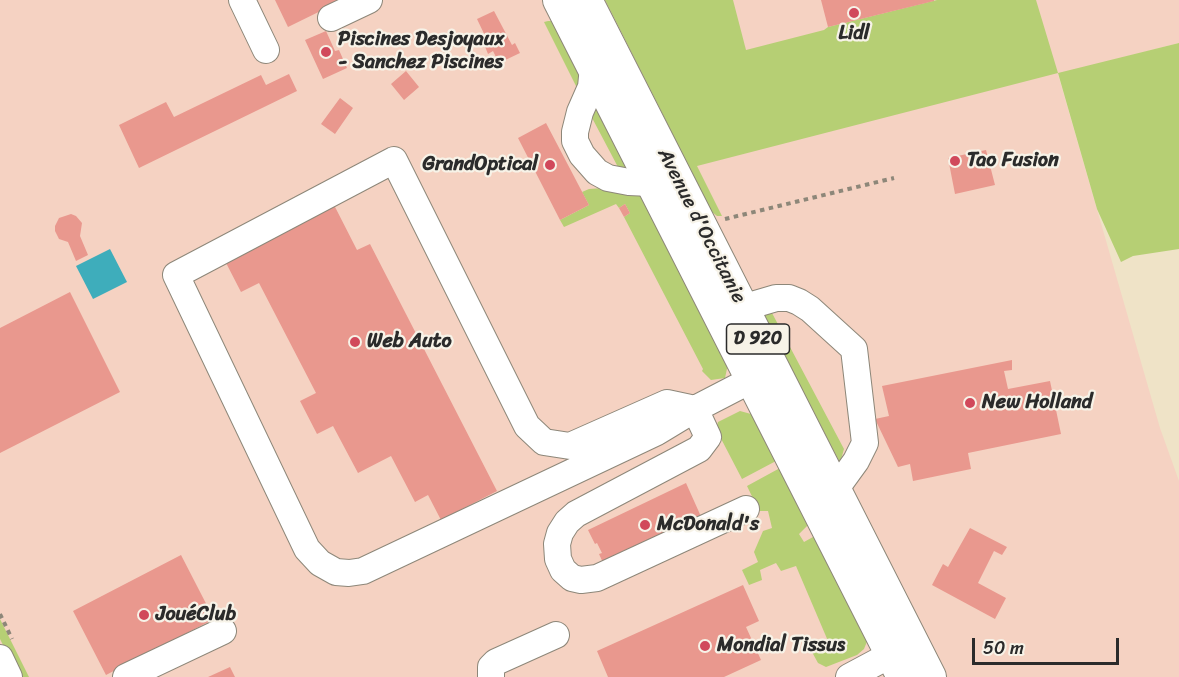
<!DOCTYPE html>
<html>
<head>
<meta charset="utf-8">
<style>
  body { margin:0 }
  #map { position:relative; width:1179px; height:677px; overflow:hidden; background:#efe3c7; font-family:Sriracha,sans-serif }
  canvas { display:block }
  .scale { position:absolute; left:972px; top:638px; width:147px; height:27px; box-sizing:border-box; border:3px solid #2b2b2b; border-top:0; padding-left:8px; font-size:18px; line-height:21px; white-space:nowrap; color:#2b2b2b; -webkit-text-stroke:4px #f7f3e8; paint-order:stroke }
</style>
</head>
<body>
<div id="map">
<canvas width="1179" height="677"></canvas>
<div class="scale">50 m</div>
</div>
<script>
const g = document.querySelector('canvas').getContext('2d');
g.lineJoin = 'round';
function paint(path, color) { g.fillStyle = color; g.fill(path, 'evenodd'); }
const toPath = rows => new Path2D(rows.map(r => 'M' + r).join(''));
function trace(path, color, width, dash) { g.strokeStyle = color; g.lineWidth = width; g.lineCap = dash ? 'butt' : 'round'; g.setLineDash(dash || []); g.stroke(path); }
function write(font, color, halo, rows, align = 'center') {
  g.font = font + ' Sriracha,sans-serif'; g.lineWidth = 4.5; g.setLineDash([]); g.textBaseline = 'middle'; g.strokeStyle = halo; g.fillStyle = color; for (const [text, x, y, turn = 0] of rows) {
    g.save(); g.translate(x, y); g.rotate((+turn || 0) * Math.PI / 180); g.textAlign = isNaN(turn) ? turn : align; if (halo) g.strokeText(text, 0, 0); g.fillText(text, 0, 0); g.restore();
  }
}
paint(toPath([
  [0,0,1179,0,1179,43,1058,74,1160,428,1179,481,1179,677,0,677]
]), '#f5d2c2');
paint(toPath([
  [605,0,733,0,746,50,824,30,828,27,937,0,1036,0,1058,73,1179,43,1179,249,1133,256,1121,262,1097,209,1058,73,697,166,722,216,717,216,712,212],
  [548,21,552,21,583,81,580,94,544,22],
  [594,104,629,170,619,169,590,114],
  [617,187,640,195,728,364,725,378,711,380,702,371,703,369,624,217,630,213,625,204,619,208,616,204,564,227,560,220,589,205,582,192,589,189],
  [772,313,844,449,840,463,764,315],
  [740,411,751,414,776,461,742,479,716,429,718,422],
  [780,468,808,525,799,534,804,542,813,537,816,538,868,639,864,649,857,655,826,667,818,663,812,652,813,648,828,641,796,566,781,571,776,563,760,570,762,580,749,585,742,570,758,562,754,552,763,531,772,528,768,511,759,511,747,486],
  [0,619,29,677,19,677,0,639]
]), '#b6cf74');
paint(toPath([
  [110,249,127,282,93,299,76,266]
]), '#3eadbb');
paint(toPath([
  [275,0,343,0,288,27],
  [821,0,934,0,934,1,828,27],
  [494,11,512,45,515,43,520,53,499,63,493,51,488,54,484,44,488,42,477,19],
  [326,31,335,51,339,50,347,68,323,79,305,40],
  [406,71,419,87,404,100,391,84],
  [289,74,297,91,139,168,119,125,166,102,174,117,261,75,266,85],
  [340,98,353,108,335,134,321,124],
  [546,123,589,205,560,220,518,138],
  [986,150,995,185,955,194,948,158],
  [333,203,357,250,370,244,497,491,441,520,428,495,415,502,391,456,358,473,333,426,317,434,300,401,316,393,259,283,241,292,224,259],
  [625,204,630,213,624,217,619,208],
  [71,214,76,216,82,223,80,236,88,255,76,261,68,242,59,239,55,231,55,226,59,218],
  [70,292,120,392,0,453,0,328],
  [1012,360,1012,370,1004,371,1008,389,1050,381,1061,434,968,453,971,469,913,481,910,464,898,467,875,419,889,416,882,386],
  [686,483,703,521,605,567,599,554,602,553,597,543,595,544,588,530],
  [970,528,1007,547,1002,555,994,551,978,583,1006,598,995,619,932,585,943,564,948,567],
  [181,555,214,619,106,675,73,611],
  [743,585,759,621,746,627,761,660,724,677,608,677,597,651],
  [230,667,235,677,208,677]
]), '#e9988e');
const minor = toPath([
  [242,0,266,50],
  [331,18,369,0],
  [593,67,591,87,580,112,575,132,575,141,582,155,597,172,608,178,629,182,651,183],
  [742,308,776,298,789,298,799,302,810,309,854,349,865,443,856,461,835,490],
  [746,509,597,578,581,580,572,578,563,570,558,559,557,544,560,533,567,522,576,514,699,449,708,437,695,409,667,403,570,446,544,442,527,426,394,160,176,275,307,549,320,563,336,572,349,573,363,571,657,432,695,409,751,380],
  [0,658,9,677],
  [126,677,223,631],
  [491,677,491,667,496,662,556,635],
  [849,677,892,654]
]);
const major = toPath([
  [559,0,903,677],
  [586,0,930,677]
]);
trace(minor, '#8d8779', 28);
trace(major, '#8d8779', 34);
trace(toPath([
  [725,219,894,178],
  [0,614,12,639]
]), '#8d8779', 4, [4.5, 4.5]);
trace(minor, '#fff', 26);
trace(major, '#fff', 32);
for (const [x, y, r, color] of [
  [854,13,6,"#d1495b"],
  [326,52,6,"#d1495b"],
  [955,161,6,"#d1495b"],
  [550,165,6,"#d1495b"],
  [355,342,6,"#d1495b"],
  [970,403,6,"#d1495b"],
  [645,525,6,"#d1495b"],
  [144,615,6,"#d1495b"],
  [705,646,6,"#d1495b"]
]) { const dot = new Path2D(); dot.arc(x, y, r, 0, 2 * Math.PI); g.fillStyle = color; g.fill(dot); trace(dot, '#f7f3e8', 2); }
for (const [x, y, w] of [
  [758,339,63]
]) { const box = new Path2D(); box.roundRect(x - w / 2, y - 15, w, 30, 4.5); g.fillStyle = '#f7f3e8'; g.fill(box); trace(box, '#2b2b2b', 1.5); }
write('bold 18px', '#2b2b2b', null, [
  ["D 920",758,339]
]);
write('bold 20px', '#2b2b2b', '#f7f3e8', [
  ["Lidl",854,34,"center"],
  ["Piscines Desjoyaux",338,40],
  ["- Sanchez Piscines",338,63],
  ["Tao Fusion",967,161],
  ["GrandOptical",538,165,"right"],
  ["Web Auto",367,342],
  ["New Holland",982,403],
  ["McDonald's",657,525],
  ["JouéClub",156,615],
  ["Mondial Tissus",717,646]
], 'left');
write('20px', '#2b2b2b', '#f7f3e8', [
  ["Avenue d'Occitanie",701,226,63]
]);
</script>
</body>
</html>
